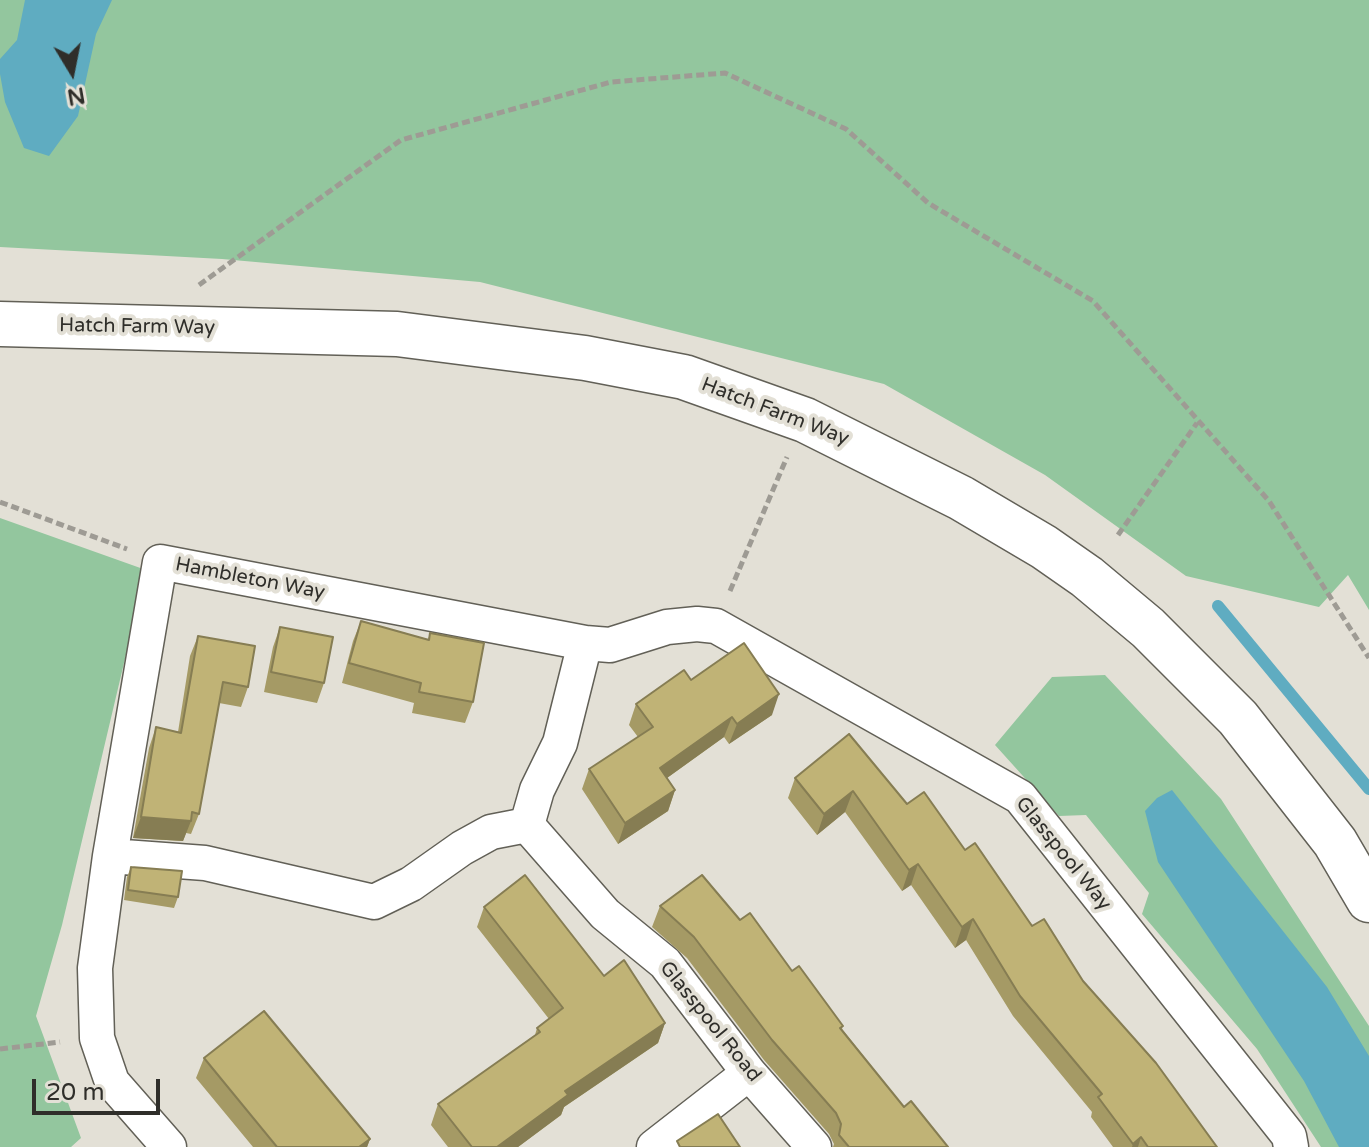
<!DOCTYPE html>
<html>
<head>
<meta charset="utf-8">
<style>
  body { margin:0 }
  #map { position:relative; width:1369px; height:1147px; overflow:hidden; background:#e3e0d6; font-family:"Varela Round",sans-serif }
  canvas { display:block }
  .north { position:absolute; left:32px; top:32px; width:80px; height:80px; -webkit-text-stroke:6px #e3e0d6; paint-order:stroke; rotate:170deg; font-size:22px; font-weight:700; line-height:32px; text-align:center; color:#2f2e2a }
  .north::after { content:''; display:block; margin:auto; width:28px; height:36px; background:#2f2e2a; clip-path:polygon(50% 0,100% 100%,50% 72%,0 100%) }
  .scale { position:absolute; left:32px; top:1079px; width:128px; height:36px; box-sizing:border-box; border:4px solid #2f2e2a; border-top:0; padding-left:10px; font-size:24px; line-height:28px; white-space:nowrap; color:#2f2e2a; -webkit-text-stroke:6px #e3e0d6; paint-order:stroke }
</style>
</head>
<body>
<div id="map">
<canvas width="1369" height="1147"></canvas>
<div class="north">N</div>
<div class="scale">20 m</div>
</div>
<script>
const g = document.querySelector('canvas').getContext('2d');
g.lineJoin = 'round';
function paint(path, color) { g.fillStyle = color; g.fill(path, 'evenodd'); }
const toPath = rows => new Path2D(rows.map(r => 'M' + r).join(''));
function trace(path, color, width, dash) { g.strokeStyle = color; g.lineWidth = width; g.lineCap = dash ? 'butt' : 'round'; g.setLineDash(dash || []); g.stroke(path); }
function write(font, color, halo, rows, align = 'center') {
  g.font = font + ' "Varela Round",sans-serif'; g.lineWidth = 8; g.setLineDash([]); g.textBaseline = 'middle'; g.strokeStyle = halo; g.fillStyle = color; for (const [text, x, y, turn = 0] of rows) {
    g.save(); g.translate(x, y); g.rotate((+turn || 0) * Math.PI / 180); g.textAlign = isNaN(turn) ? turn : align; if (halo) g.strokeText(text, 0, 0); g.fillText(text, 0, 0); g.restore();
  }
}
paint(toPath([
  [0,0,1369,0,1369,610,1348,575,1319,607,1186,576,1045,475,884,384,480,282,222,259,0,247],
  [0,518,146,570,62,925,36,1016,81,1138,71,1147,0,1147],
  [1105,675,1221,799,1369,1026,1369,1147,1321,1147,1257,1049,1142,914,1149,893,1086,815,1059,816,995,745,1052,677]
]), '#93c69e');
paint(toPath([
  [25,0,112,0,96,34,78,116,49,156,24,148,5,102,0,74,0,59,17,40],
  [1172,790,1327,987,1369,1056,1369,1147,1339,1147,1304,1081,1158,862,1145,811,1157,798]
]), '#5facc1');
trace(toPath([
  [1218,606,1369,789]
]), '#5facc1', 12);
const street = toPath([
  [527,825,605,914,665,963,749,1073,814,1147],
  [527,825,537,790,560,743,585,643],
  [110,856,205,863,374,902,411,884,462,848,491,832,527,825],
  [169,1147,112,1082,97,1038,95,968,110,856,160,562,585,643,610,645,667,627,697,624,716,626,1020,797,1289,1136,1291,1147],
  [654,1147,749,1073]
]);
const secondary = toPath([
  [0,324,397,334,585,358,684,377,805,420,961,498,1044,547,1087,577,1148,628,1238,718,1335,842,1369,900]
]);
trace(street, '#626057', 37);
trace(secondary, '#626057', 47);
trace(toPath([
  [199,285,401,140,611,82,725,73,846,129,928,203,1093,301,1269,501,1369,658],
  [0,502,127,549],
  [1118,535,1197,423],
  [730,591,787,457],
  [0,1049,60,1042]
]), '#9e9b94', 5, [8, 4]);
trace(street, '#fff', 34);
trace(secondary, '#fff', 44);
paint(toPath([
  [361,621,428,640,430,633,473,702,465,723,412,713,414,703,342,683,353,641],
  [280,627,324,683,317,703,264,692,273,647],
  [198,636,248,687,241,707,219,703,199,814,191,834,186,833,183,841,133,838,149,748,156,727,178,732,190,656],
  [691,680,772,715,729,744,724,737,667,778,675,790,668,811,618,844,582,789,589,769,638,737,629,725,636,704],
  [795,778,907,804,965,850,1083,981,1217,1147,1113,1147,1091,1117,1092,1112,1013,1016,966,940,955,948,911,885,902,891,845,812,817,835,788,798],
  [131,867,178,897,174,908,124,900,127,877],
  [660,906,740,920,792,971,843,1026,842,1029,904,1107,948,1147,833,1147,834,1144,829,1134,764,1060,687,958,652,927],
  [484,907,604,976,665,1023,658,1043,564,1107,561,1115,518,1147,448,1147,431,1125,438,1104,535,1035,537,1028,549,1019,477,927],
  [204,1058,370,1139,367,1147,253,1147,196,1078]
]), '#a59a65');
paint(toPath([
  [779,694,772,715,729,744,737,724],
  [732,717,724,737,653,788,660,768],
  [675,790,668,811,618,844,625,823],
  [853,791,845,812,817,835,824,814],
  [141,817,191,821,183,841,133,838],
  [918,864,911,885,902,891,909,870],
  [973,919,966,940,955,948,962,927],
  [665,1023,658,1043,564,1107,561,1115,518,1147,497,1147,565,1091],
  [1141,1137,1138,1147,1132,1147,1133,1144],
  [370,1139,367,1147,359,1147]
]), '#867d53');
const building = toPath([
  [361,621,429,640,430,633,484,643,473,702,419,692,421,683,349,663,361,621],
  [280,627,333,637,324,683,271,672,280,627],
  [198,636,255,646,248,687,223,682,199,814,192,812,191,821,141,817,156,727,181,733,198,636],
  [744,643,779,694,737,724,732,717,660,768,675,790,625,823,589,769,653,727,636,704,684,670,691,680,744,643],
  [849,734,907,804,924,792,965,850,975,843,1032,926,1044,919,1083,981,1156,1063,1217,1147,1148,1147,1141,1137,1133,1144,1098,1097,1102,1094,1020,996,973,919,962,927,918,864,909,870,853,791,824,814,795,778,849,734],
  [131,867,182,871,178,897,128,890,131,867],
  [525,875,604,976,624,960,665,1023,565,1091,568,1095,497,1147,472,1147,438,1104,540,1032,537,1028,563,1008,484,907,525,875],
  [702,875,740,920,750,913,792,971,799,966,843,1026,840,1028,904,1107,911,1101,948,1147,849,1147,839,1135,841,1124,836,1113,772,1040,694,937,660,906,702,875],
  [264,1011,370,1139,359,1147,277,1147,204,1058,264,1011],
  [718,1114,740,1147,680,1147,677,1141,718,1114]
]);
paint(building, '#c0b376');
trace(building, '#867d53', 2);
write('20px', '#2f2e2a', '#e3e0d6', [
  ["Hatch Farm Way",137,327,1],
  ["Hatch Farm Way",775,412,21],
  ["Hambleton Way",250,579,11],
  ["Glasspool Way",1063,854,51],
  ["Glasspool Road",710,1022,51]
]);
</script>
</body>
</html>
